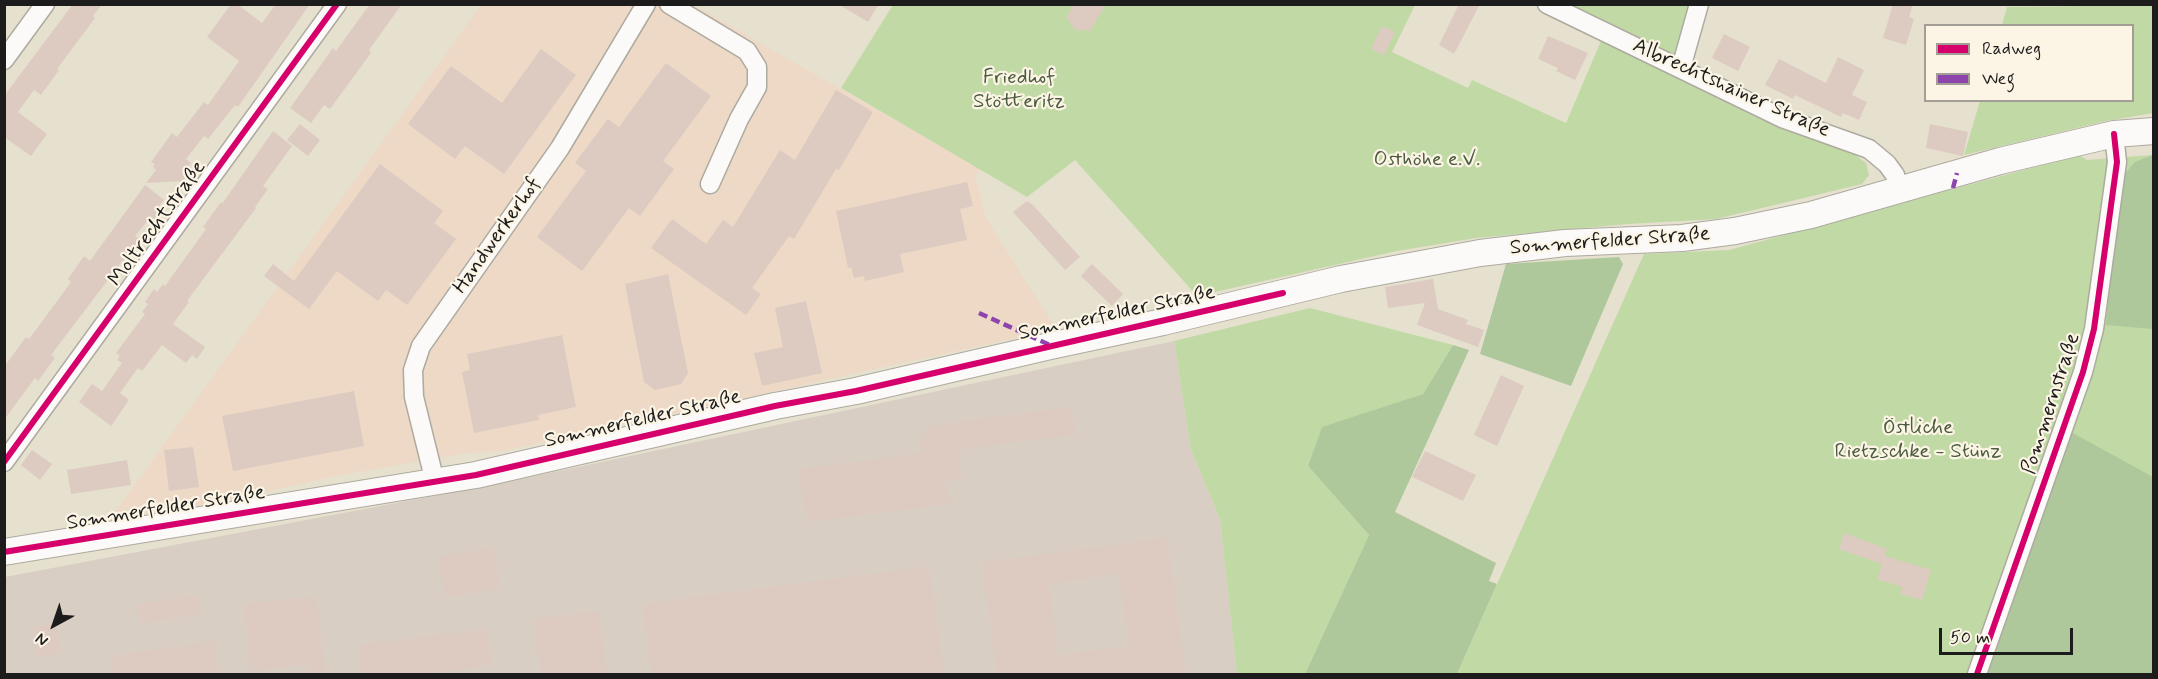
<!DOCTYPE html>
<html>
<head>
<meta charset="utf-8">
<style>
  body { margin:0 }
  #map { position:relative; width:2158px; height:679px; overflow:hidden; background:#e6e0cf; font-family:Mynerve,sans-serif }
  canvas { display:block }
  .frame { position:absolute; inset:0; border:6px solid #1c1c1c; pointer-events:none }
  .legend { position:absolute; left:1924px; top:24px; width:210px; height:78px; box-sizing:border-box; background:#fcf5e5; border:2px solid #a29e95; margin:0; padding:8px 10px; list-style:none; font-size:18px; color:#1c1c1c }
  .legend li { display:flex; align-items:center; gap:12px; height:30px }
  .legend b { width:30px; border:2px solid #a29e95 }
  .north { position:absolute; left:24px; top:595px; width:60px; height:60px; -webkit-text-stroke:4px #fcf5e5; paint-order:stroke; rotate:220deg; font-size:16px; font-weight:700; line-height:24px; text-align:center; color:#1c1c1c }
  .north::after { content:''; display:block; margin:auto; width:21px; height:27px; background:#1c1c1c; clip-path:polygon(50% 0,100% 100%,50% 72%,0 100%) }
  .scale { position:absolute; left:1939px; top:628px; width:134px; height:27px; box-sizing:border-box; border:3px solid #1c1c1c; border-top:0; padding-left:8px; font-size:18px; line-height:21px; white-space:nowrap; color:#1c1c1c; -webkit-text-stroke:4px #fcf5e5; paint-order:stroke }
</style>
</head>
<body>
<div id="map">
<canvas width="2158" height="679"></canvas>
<div class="frame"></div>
<ul class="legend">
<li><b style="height:8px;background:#d6006c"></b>Radweg</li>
<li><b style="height:8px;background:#8e44ad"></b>Weg</li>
</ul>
<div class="north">N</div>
<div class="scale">50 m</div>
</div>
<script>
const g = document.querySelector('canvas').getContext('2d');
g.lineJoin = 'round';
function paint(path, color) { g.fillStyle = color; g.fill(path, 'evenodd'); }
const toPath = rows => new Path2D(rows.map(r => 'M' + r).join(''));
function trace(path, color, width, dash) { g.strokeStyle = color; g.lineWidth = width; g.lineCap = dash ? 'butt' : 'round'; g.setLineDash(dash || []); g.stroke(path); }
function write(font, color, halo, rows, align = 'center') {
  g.font = font + ' Mynerve,sans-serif'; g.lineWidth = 4.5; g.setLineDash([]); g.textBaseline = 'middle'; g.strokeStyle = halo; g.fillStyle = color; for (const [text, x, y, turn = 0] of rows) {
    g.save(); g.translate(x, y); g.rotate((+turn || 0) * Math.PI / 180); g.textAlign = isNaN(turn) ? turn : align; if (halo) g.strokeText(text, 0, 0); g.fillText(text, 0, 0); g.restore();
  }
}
paint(toPath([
  [481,5,694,5,980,169,975,176,986,218,1056,329,504,451,467,453,331,477,221,502,150,513,115,512]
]), '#edd9c6');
paint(toPath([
  [1174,341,1191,450,1220,519,1237,674,5,674,5,577,507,482]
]), '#d9cec3');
paint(toPath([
  [893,5,1415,5,1392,52,1468,88,1472,80,1566,123,1601,41,1760,119,1855,155,1866,163,1869,175,1862,184,1716,219,1628,224,1476,238,1397,251,1197,296,1075,160,1027,197,841,88],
  [1567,5,1691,5,1677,56],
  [2154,5,2153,113,2106,121,1964,155,1980,101,2132,100,2132,26,2002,25,2007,7],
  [2079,155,2087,160,2153,155,2153,674,1457,674,1644,254,1729,250],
  [1310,308,1453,345,1423,394,1322,428,1308,466,1369,535,1305,674,1237,674,1220,519,1191,450,1174,341]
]), '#c0d9a5');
paint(toPath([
  [2153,155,2153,329,2106,325,2117,199,2123,176,2135,162],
  [1619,257,1623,264,1571,386,1480,354,1506,264],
  [1453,345,1469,350,1395,512,1496,563,1489,581,1497,584,1457,674,1305,674,1369,535,1308,466,1322,427,1423,394],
  [2071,432,2153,477,2153,674,1988,674]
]), '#aec89b');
paint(toPath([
  [73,4,102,4,93,16,95,18,57,69,59,70,41,95,34,90,18,112,47,134,31,156,4,137,4,96],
  [231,4,237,4,262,23,276,4,310,4,238,107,235,105,208,139,204,136,186,159,191,163,186,170,188,175,183,181,146,183,156,170,153,167,155,164,151,162,172,133,177,137,204,102,208,105,239,61,207,37],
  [370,4,402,4,369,50,371,53,330,109,324,105,311,123,290,108,333,48,336,51],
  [838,4,879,4,868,22],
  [1074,4,1106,4,1089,32,1084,29,1079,31,1071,26,1070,21,1066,17],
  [1459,4,1480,4,1454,54,1439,45],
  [1893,4,1913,4,1909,17,1914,19,1906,45,1883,38],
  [1382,26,1395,32,1384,55,1371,49],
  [1724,34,1750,47,1738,71,1712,58],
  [1548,36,1588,53,1575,80,1556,71,1558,68,1538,59],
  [541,49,576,75,504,174,465,146,455,159,408,124,451,66,502,103],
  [1838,57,1864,70,1852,95,1867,102,1859,120,1843,113,1841,117,1795,95,1793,99,1765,85,1779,59,1826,83],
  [666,63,711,96,663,161,674,169,640,216,629,208,582,271,537,237,586,171,575,163,608,119,619,127],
  [836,90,873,112,839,170,836,169,794,239,789,236,752,288,761,294,746,315,651,248,672,219,706,244,723,220,733,227,780,150,795,160],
  [300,124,320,140,308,156,287,140],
  [1930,124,1968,132,1963,156,1926,148],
  [273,131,292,146,263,186,268,189,255,207,256,208,187,301,189,302,173,324,205,347,197,359,192,355,186,363,162,345,142,371,138,368,120,393,129,400,111,426,79,402,92,384,102,391,122,363,117,360,120,356,116,353,145,314,142,312,148,304,145,302,154,289,157,292,163,284,165,286,206,229,203,227,221,202,222,204],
  [380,164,443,211,434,223,456,239,407,305,386,290,378,301,337,271,309,309,264,276,273,264,294,281],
  [967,182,973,206,960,209,967,240,900,254,904,272,865,281,864,276,854,278,851,267,848,268,836,211],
  [145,185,164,200,160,205,161,212,156,219,149,219,135,236,141,240,125,261,123,260,51,355,55,358,38,381,35,378,4,420,4,367,26,337,29,339,69,285,71,282,68,279,84,256,90,261],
  [1027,201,1033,205,1080,257,1065,270,1013,212],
  [1092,264,1123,294,1112,306,1081,276],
  [668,274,688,373,681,384,655,390,644,382,625,284],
  [1433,279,1438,309,1468,320,1466,324,1484,330,1478,347,1417,325,1425,303,1388,308,1385,287],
  [806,301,822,373,762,386,754,353,783,347,775,308],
  [562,335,576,407,538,415,539,420,474,433,462,372,470,370,467,354],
  [1501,375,1524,386,1497,446,1474,435],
  [354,391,364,446,233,471,222,416],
  [1071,407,1077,434,957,450,962,479,946,481,950,504,807,522,798,469,922,453,920,439,930,426],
  [193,447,199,487,169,491,164,450],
  [32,450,52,464,40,480,21,465],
  [1425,451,1476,475,1463,501,1412,477],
  [127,460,131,485,71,494,67,470],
  [1844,533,1887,549,1885,556,1931,570,1922,600,1900,594,1902,587,1877,579,1882,564,1839,549],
  [1167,538,1186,675,997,675,982,562],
  [1119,574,1129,646,1058,655,1049,583],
  [494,548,500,589,445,597,439,556],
  [929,566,944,675,652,675,642,604],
  [198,595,201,614,140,623,137,604],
  [316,596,326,675,310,675,309,664,251,671,243,604],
  [599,611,607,675,541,675,534,619],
  [56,623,60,654,37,657,33,627],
  [487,629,492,665,419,675,362,675,359,645],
  [214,641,219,675,114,675,111,656]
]), '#ddcbc1');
const minor = toPath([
  [669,4,747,51,757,67,757,87,739,119,710,184],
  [1547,4,1782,118,1869,149,1887,164,1895,175,1899,189],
  [4,60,45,4],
  [1681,68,1699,4],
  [4,462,337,4],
  [435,482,414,397,413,370,421,346,560,148,646,4],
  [1977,674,2083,372,2094,329,2117,162,2114,134]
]);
const secondary = toPath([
  [4,552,476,475,775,406,856,391,1050,346,1163,322,1341,279,1480,253,1565,243,1682,238,1735,231,1811,215,2000,161,2114,134,2154,131]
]);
trace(minor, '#adaa9f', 21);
trace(secondary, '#adaa9f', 28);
trace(minor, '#fbfaf8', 18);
trace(secondary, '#fbfaf8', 26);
trace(toPath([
  [1953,188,1957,173],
  [979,313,1050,345]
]), '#8e44ad', 4.5, [9, 4.5]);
trace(toPath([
  [4,462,337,4],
  [4,552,476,475,775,406,856,391,1283,293],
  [1977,674,2083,372,2094,329,2117,162,2114,134]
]), '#d6006c', 6);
write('21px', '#4b5c40', '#fcf5e5', [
  ["Friedhof",1019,79],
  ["Stötteritz",1019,103],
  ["Osthöhe e.V.",1427,161],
  ["Östliche",1918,429],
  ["Rietzschke - Stünz",1918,453]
]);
write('21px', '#1c1c1c', '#fcf5e5', [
  ["Albrechtshainer Straße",1731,89,24],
  ["Moltrechtstraße",158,224,-54],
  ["Handwerkerhof",498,236,-55],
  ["Sommerfelder Straße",1610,242,-4],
  ["Sommerfelder Straße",1117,314,-12],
  ["Pommernstraße",2052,404,-72],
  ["Sommerfelder Straße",643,420,-13],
  ["Sommerfelder Straße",166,509,-9]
]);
</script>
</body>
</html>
